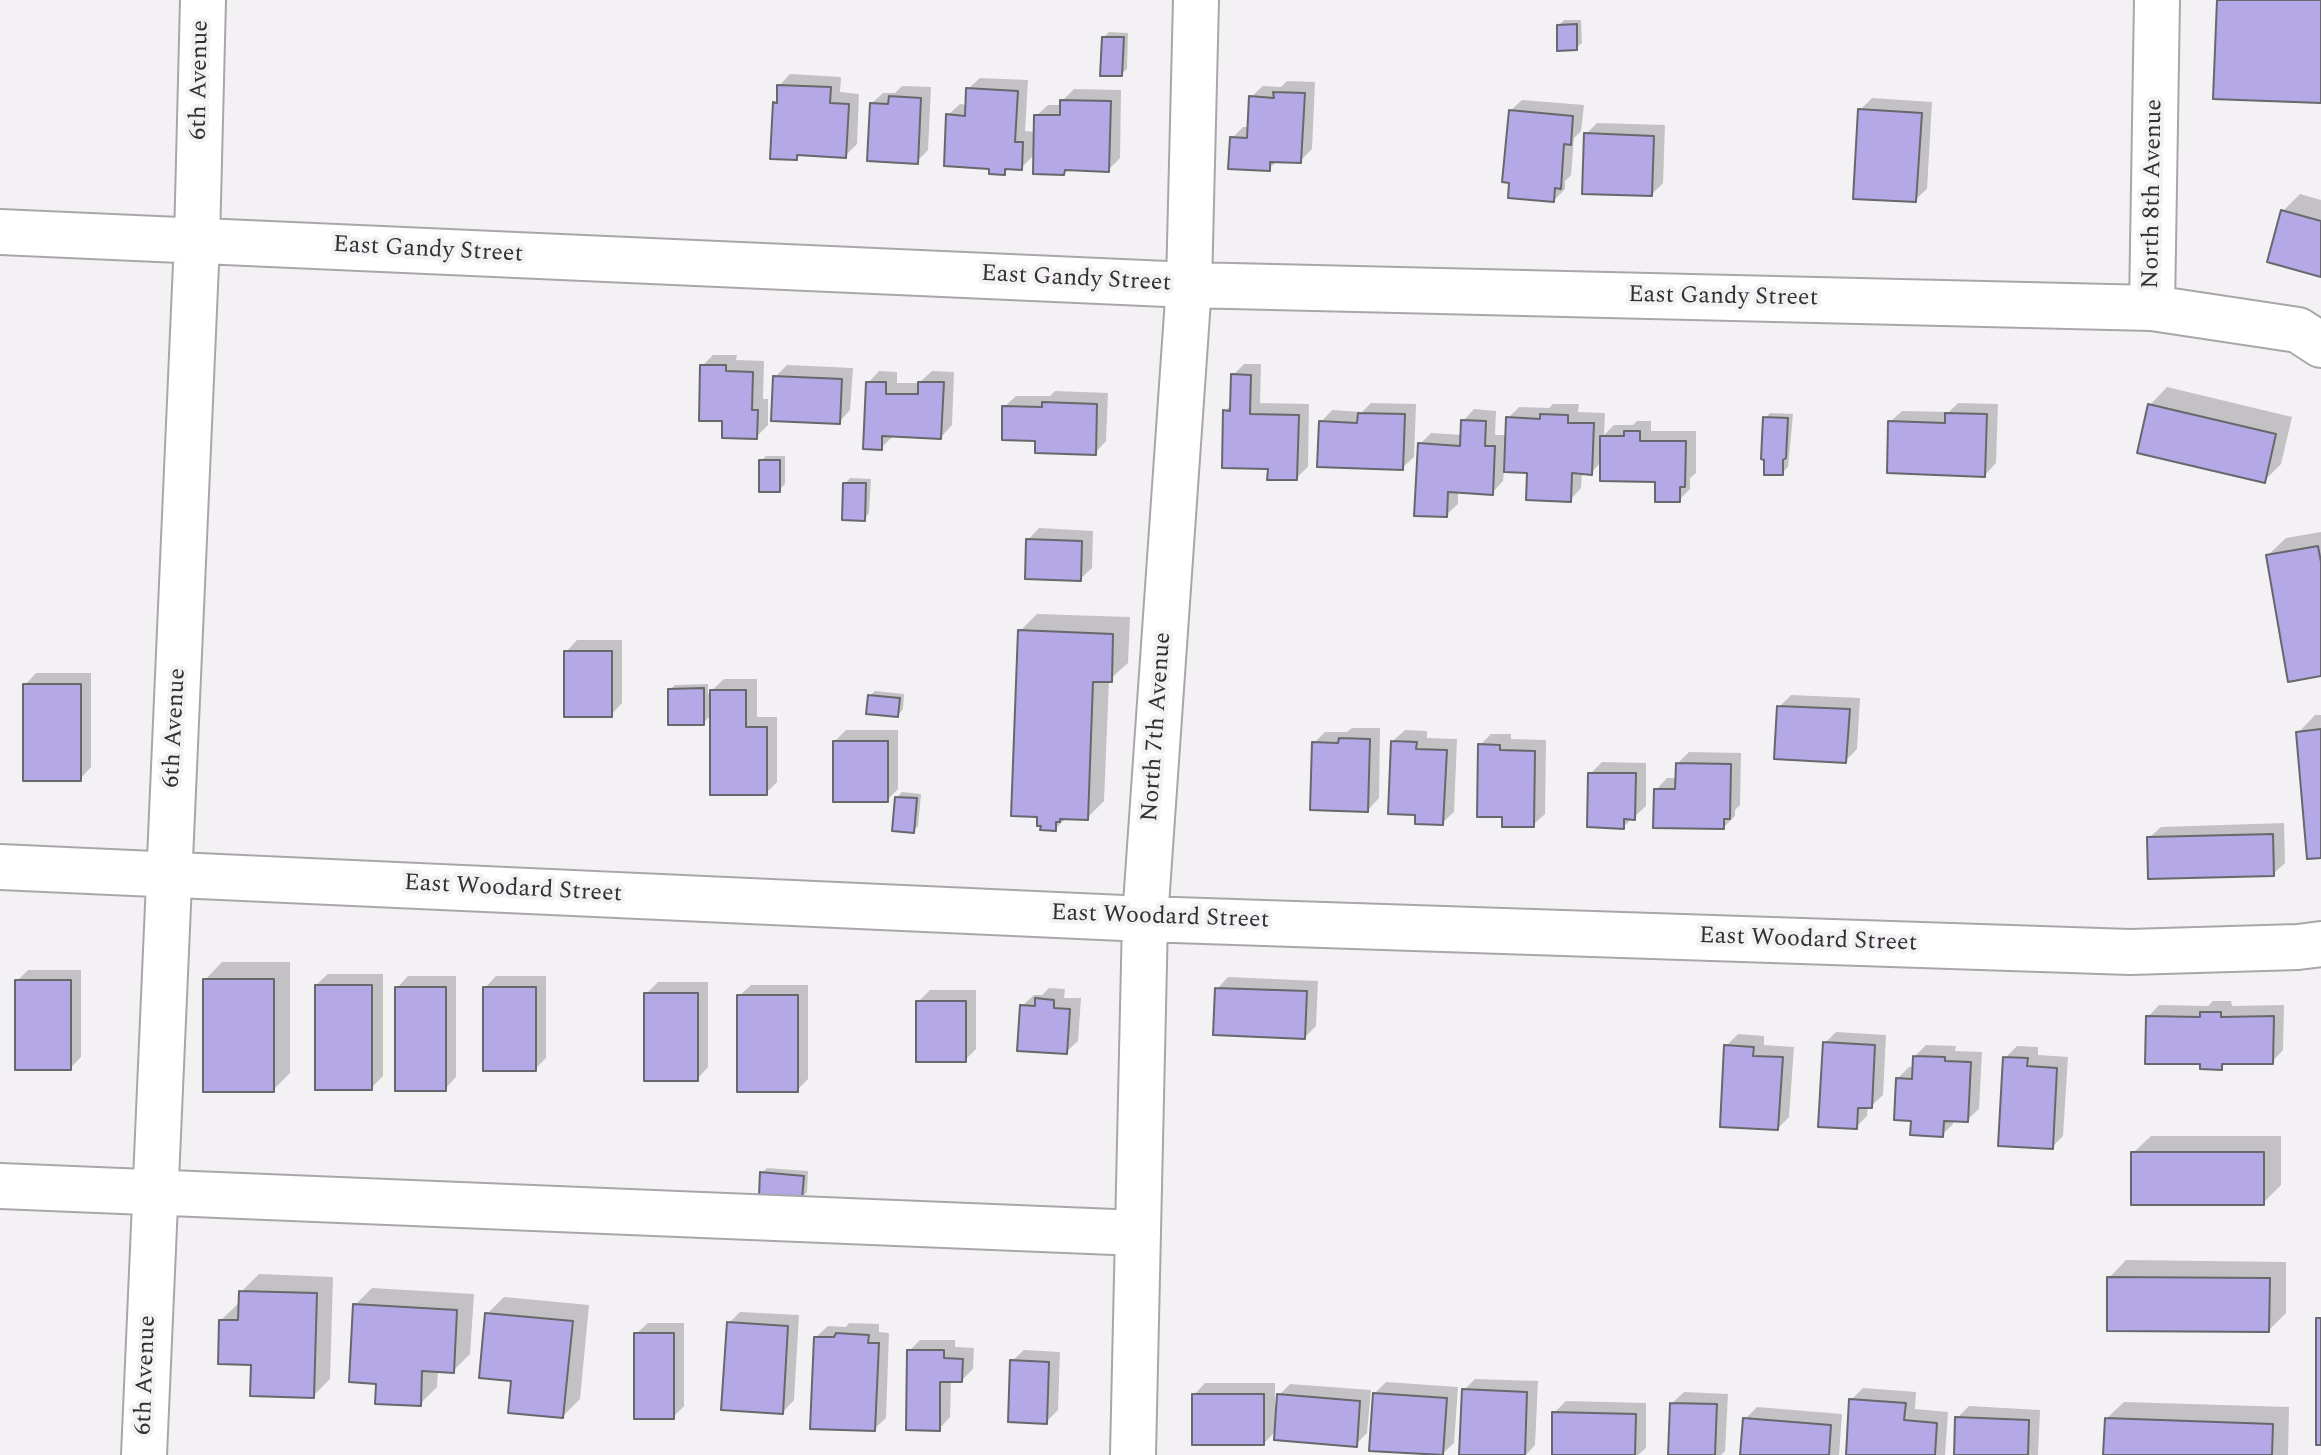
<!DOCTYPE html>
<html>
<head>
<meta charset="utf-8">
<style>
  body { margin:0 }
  canvas { display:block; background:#f4f1f5 }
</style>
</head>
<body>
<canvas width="2321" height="1455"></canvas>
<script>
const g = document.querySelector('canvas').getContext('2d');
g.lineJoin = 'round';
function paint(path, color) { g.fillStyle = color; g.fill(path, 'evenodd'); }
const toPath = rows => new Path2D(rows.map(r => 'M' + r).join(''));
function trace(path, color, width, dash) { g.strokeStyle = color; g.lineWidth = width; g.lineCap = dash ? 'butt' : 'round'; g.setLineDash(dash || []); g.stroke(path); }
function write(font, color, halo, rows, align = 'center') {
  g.font = font + ' Spectral,serif'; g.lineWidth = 8; g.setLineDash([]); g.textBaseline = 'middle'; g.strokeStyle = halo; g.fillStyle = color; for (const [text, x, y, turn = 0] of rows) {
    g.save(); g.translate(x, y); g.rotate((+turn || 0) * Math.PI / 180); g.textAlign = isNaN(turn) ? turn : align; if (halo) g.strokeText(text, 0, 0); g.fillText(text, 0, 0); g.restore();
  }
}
paint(toPath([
  [1564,20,1581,20,1582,43,1576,48,1559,25],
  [1109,32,1128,33,1127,69,1121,74,1104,37],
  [790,74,841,77,840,92,859,94,857,144,845,156,801,154,796,158,775,103,779,99,779,86],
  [980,78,1028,80,1025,131,1036,132,1036,116,1048,105,1062,105,1062,101,1074,89,1121,90,1120,158,1108,170,1068,169,1064,173,1036,153,1021,168,1011,167,1004,173,991,167,948,115,960,104,968,105,968,89],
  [1287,81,1315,82,1312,149,1300,161,1278,160,1269,169,1232,138,1243,127,1250,127,1251,97,1263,86,1281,87],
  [902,86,931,87,928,150,917,161,871,104,883,93,895,93],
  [1872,98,1932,102,1927,189,1915,200,1860,110],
  [1522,100,1584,105,1581,131,1574,138,1571,175,1565,181,1565,189,1554,200,1510,111],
  [1597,123,1665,125,1663,183,1652,194,1586,134],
  [2300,194,2321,200,2321,275,2283,211],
  [713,355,737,355,736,360,764,361,763,399,768,399,768,425,756,437,725,419,702,366],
  [1244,364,1261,364,1260,403,1309,404,1308,467,1296,478,1270,467,1225,411,1232,404,1233,375],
  [787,365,853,368,850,410,839,422,775,377],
  [879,371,897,372,897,383,919,383,932,371,954,372,952,425,941,437,893,436,881,448,868,383],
  [2167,387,2292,417,2281,464,2264,481,2150,405],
  [1055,391,1108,393,1106,441,1095,453,1037,439,1004,407,1016,396,1050,396],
  [1371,403,1416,404,1414,457,1402,468,1321,422,1332,410,1362,412],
  [1958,403,1998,404,1996,463,1985,475,1890,422,1902,411,1949,412],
  [1553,404,1579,404,1578,412,1605,413,1604,435,1614,425,1633,425,1637,421,1651,421,1651,431,1696,431,1696,473,1690,478,1690,489,1679,500,1657,480,1602,461,1591,473,1582,472,1581,488,1570,500,1530,471,1504,470,1503,481,1492,493,1458,491,1458,504,1446,515,1420,444,1431,433,1462,435,1463,421,1474,409,1496,411,1495,435,1507,435,1508,418,1519,407,1549,408],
  [1770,413,1793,414,1788,467,1782,473,1765,418],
  [766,456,785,456,785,484,779,490,761,461],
  [850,478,871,479,869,513,864,519,845,484],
  [1039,528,1093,531,1092,568,1080,579,1028,540],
  [2321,532,2321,674,2268,555,2286,538],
  [1037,614,1130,617,1128,663,1109,680,1104,801,1087,818,1067,817,1056,828,1039,815,1020,631],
  [577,640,622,640,622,703,611,715,566,652],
  [36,673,91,673,91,767,80,779,25,685],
  [724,679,757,679,757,717,777,717,777,782,766,793,712,714,703,723,670,690,675,685,708,684,708,694],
  [875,691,904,694,903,709,898,715,870,696],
  [1791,695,1860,698,1857,749,1845,761,1779,707],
  [2315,715,2321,715,2321,856,2298,733],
  [1352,728,1380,728,1379,798,1368,810,1314,743,1325,732,1347,732],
  [846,730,898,730,898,789,887,800,835,741],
  [1405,730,1427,731,1427,738,1457,739,1454,812,1442,823,1417,814,1393,741],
  [1491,734,1511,734,1511,739,1546,740,1545,814,1533,825,1504,815,1480,745],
  [1689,752,1741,753,1740,805,1735,810,1735,816,1724,827,1656,790,1667,778,1677,778,1678,763],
  [1602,762,1646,763,1646,806,1623,827,1590,774],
  [902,792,921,794,918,826,913,831,897,797],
  [2284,823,2285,863,2273,874,2149,838,2161,827],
  [222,962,290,962,290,1073,273,1090,205,980],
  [28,970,81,970,81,1057,70,1068,17,981],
  [328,974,383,974,383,1076,371,1088,316,985],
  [408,976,456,976,456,1077,445,1089,397,988],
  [496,976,546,976,546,1058,535,1069,485,988],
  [1228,977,1318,981,1316,1026,1305,1037,1217,989],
  [658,982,708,982,708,1067,697,1079,646,994],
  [751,985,808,985,808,1079,797,1090,739,996],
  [1049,988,1065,989,1064,998,1081,998,1078,1041,1066,1052,1022,1006,1034,995,1042,995],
  [930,990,976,990,976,1049,965,1060,918,1002],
  [2213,1001,2231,1001,2232,1006,2284,1005,2283,1050,2272,1062,2227,1062,2221,1068,2202,1062,2148,1017,2159,1005,2208,1006],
  [1836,1032,1886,1035,1883,1095,1871,1106,1868,1106,1867,1116,1856,1127,1825,1043],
  [1738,1034,1764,1036,1764,1045,1794,1047,1789,1117,1778,1128,1726,1046],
  [1926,1045,1956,1046,1955,1051,1982,1052,1979,1109,1967,1120,1954,1119,1953,1124,1942,1135,1913,1119,1898,1078,1909,1067,1914,1067,1915,1056],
  [2017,1046,2038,1047,2038,1055,2068,1057,2063,1136,2052,1147,2005,1058],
  [2151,1136,2281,1136,2281,1185,2263,1203,2133,1153],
  [767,1168,808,1171,807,1192,802,1197,762,1173],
  [2126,1260,2286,1262,2286,1313,2269,1330,2109,1278],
  [259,1274,333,1277,330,1379,313,1396,254,1364,221,1320,239,1303,241,1292],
  [372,1288,474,1294,470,1354,453,1371,438,1370,437,1387,420,1404,379,1382,355,1305],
  [504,1297,589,1305,580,1399,563,1416,513,1379,487,1314],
  [740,1312,799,1315,794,1400,783,1412,729,1323],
  [648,1323,684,1323,684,1406,673,1417,636,1334],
  [849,1323,879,1324,879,1332,889,1333,886,1418,874,1429,816,1337,828,1326,846,1327],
  [920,1340,955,1340,955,1347,974,1348,973,1369,962,1380,951,1380,950,1417,939,1429,909,1351],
  [1024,1350,1060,1352,1058,1410,1046,1422,1012,1361],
  [1475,1379,1538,1381,1535,1445,1526,1455,1486,1455,1464,1390],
  [1386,1382,1458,1387,1454,1443,1442,1454,1375,1393],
  [1205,1383,1275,1383,1275,1405,1278,1405,1279,1395,1290,1384,1371,1390,1367,1433,1356,1444,1277,1430,1264,1443,1194,1395],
  [1863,1388,1916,1392,1915,1409,1948,1412,1945,1455,1848,1455,1851,1400],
  [1684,1392,1728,1394,1725,1451,1721,1455,1670,1455,1672,1403],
  [1566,1401,1646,1403,1646,1448,1638,1455,1554,1455,1554,1413],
  [2124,1402,2289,1407,2288,1455,2105,1455,2106,1419],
  [1969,1406,2040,1410,2038,1455,1956,1455,1957,1418],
  [1757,1407,1842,1414,1839,1455,1742,1455,1745,1419]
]), '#0003');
const building = toPath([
  [2217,0,2321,0,2321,103,2213,99,2217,0],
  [1577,24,1577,50,1557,51,1557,25,1577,24],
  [1102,37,1124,37,1122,76,1100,76,1102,37],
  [777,85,831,87,830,103,849,104,846,158,797,155,797,160,770,159,773,102,777,103,777,85],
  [966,88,1018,91,1015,142,1023,142,1022,170,1005,169,1005,175,989,174,989,169,944,166,946,114,965,116,966,88],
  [1273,92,1305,93,1301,163,1270,162,1270,171,1228,169,1230,137,1247,138,1249,96,1274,98,1273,92],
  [889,96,921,98,918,164,867,161,870,103,888,104,889,96],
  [1060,100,1111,101,1109,172,1065,170,1064,175,1033,174,1034,115,1060,115,1060,100],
  [1858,109,1922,113,1916,202,1853,199,1858,109],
  [1509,110,1573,116,1571,145,1564,144,1561,189,1555,188,1554,202,1508,198,1509,183,1502,182,1509,110],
  [1584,133,1654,136,1652,196,1582,194,1584,133],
  [2281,210,2321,221,2321,277,2267,262,2281,210],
  [700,365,726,365,726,371,753,372,752,410,758,410,757,439,722,438,722,421,699,421,700,365],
  [1231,374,1251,375,1250,414,1299,415,1297,480,1267,480,1268,469,1222,468,1223,410,1230,411,1231,374],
  [773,376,842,379,840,424,771,421,773,376],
  [866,382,886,382,886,394,918,394,918,382,944,382,941,439,882,436,882,450,863,449,866,382],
  [1042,402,1097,404,1096,455,1035,453,1035,441,1002,440,1002,406,1042,407,1042,402],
  [2148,404,2276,434,2265,483,2137,453,2148,404],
  [1358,413,1405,414,1403,470,1317,467,1319,421,1357,423,1358,413],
  [1945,413,1987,414,1985,477,1887,473,1888,421,1945,423,1945,413],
  [1540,414,1568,415,1568,423,1594,423,1592,475,1572,473,1571,502,1526,500,1527,473,1504,472,1506,417,1540,419,1540,414],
  [1763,417,1788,418,1786,458,1783,460,1783,475,1764,475,1764,460,1761,459,1763,417],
  [1461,420,1486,421,1485,446,1495,446,1493,495,1448,492,1447,517,1414,516,1418,443,1460,446,1461,420],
  [1624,431,1640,431,1640,441,1686,441,1685,487,1680,487,1680,502,1655,502,1655,482,1600,481,1600,436,1624,436,1624,431],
  [759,460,780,460,780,492,759,492,759,460],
  [843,483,866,483,865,521,842,520,843,483],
  [1026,539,1082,541,1081,581,1025,579,1026,539],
  [2318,546,2321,562,2321,676,2288,682,2266,555,2318,546],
  [1018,630,1113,634,1112,682,1093,682,1088,820,1060,819,1060,822,1056,822,1056,831,1040,830,1041,826,1037,826,1037,817,1011,816,1018,630],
  [564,651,612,651,612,717,564,717,564,651],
  [23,684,81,684,81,781,23,781,23,684],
  [704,688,704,725,668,725,668,689,704,688],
  [710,690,746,690,746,727,767,727,767,795,710,795,710,690],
  [868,695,900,698,898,717,866,714,868,695],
  [1777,706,1850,709,1846,763,1774,759,1777,706],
  [2321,729,2321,858,2307,859,2296,732,2321,729],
  [1339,738,1370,739,1368,812,1310,810,1312,742,1338,743,1339,738],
  [833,741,888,741,888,802,833,802,833,741],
  [1391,741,1417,742,1416,749,1447,750,1443,825,1415,824,1415,815,1388,814,1391,741],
  [1478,744,1500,745,1500,750,1535,751,1534,827,1502,827,1502,817,1477,817,1478,744],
  [1676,763,1731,764,1730,819,1724,819,1724,829,1653,828,1654,789,1675,789,1676,763],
  [1588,773,1636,773,1635,820,1624,819,1624,829,1587,827,1588,773],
  [895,797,917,798,914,833,892,831,895,797],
  [2273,834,2274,876,2148,879,2147,837,2273,834],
  [203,979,274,979,274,1092,203,1092,203,979],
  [15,980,71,980,71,1070,15,1070,15,980],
  [315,985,372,985,372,1090,315,1090,315,985],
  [395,987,446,987,446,1091,395,1091,395,987],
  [483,987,536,987,536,1071,483,1071,483,987],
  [1215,988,1307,991,1305,1039,1213,1035,1215,988],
  [644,993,698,993,698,1081,644,1081,644,993],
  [737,995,798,995,798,1092,737,1092,737,995],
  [1035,998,1054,1000,1054,1008,1070,1009,1067,1054,1017,1051,1020,1005,1035,1006,1035,998],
  [916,1001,966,1001,966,1062,916,1062,916,1001],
  [2200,1012,2221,1012,2221,1017,2274,1016,2273,1064,2222,1064,2222,1070,2200,1069,2200,1064,2145,1064,2146,1016,2200,1017,2200,1012],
  [1823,1042,1875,1045,1872,1108,1858,1108,1857,1129,1818,1127,1823,1042],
  [1724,1045,1754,1047,1753,1056,1783,1057,1778,1130,1720,1127,1724,1045],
  [1913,1056,1945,1057,1945,1061,1971,1062,1968,1122,1944,1121,1943,1137,1910,1135,1911,1121,1894,1120,1896,1078,1912,1079,1913,1056],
  [2003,1057,2028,1058,2027,1066,2057,1068,2053,1149,1998,1146,2003,1057],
  [2131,1152,2264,1152,2264,1205,2131,1205,2131,1152],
  [760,1172,804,1176,802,1199,759,1196,760,1172],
  [2107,1277,2270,1278,2269,1332,2107,1331,2107,1277],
  [239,1291,317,1293,314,1398,250,1396,251,1365,218,1364,219,1320,238,1320,239,1291],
  [353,1304,457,1310,454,1373,422,1371,421,1406,375,1404,376,1384,349,1382,353,1304],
  [485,1313,573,1321,563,1418,508,1413,511,1381,479,1378,485,1313],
  [2316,1318,2321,1318,2321,1445,2316,1445,2316,1318],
  [727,1322,788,1326,783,1414,721,1410,727,1322],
  [634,1333,674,1333,674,1419,634,1419,634,1333],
  [836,1333,869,1335,868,1343,879,1343,875,1431,810,1429,814,1337,834,1337,836,1333],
  [907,1350,944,1350,944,1358,963,1359,962,1382,940,1382,940,1431,906,1430,907,1350],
  [1010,1360,1049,1362,1047,1424,1008,1422,1010,1360],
  [1462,1389,1527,1392,1525,1455,1459,1455,1462,1389],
  [1373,1393,1447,1398,1443,1455,1369,1451,1373,1393],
  [1192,1394,1264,1394,1264,1445,1192,1445,1192,1394],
  [1277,1394,1360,1401,1357,1447,1274,1440,1277,1394],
  [1849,1399,1906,1403,1904,1420,1937,1423,1935,1455,1846,1455,1849,1399],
  [1670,1403,1717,1404,1715,1455,1668,1455,1670,1403],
  [1552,1412,1636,1414,1635,1455,1552,1455,1552,1412],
  [1955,1417,2029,1420,2028,1455,1954,1455,1955,1417],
  [1743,1418,1831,1425,1829,1455,1740,1455,1743,1418],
  [2105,1418,2273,1424,2272,1455,2103,1455,2105,1418]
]);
paint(building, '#b4a8e7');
trace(building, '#68676b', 2);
const minor = toPath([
  [2157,0,2152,308,2298,330,2321,345],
  [0,232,1189,285,2152,308],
  [0,867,1145,919,2130,952,2298,947,2321,944],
  [0,1186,1138,1233],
  [144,1455,197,241,203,0],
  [1133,1455,1145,919,1189,285,1196,0]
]);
trace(minor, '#a9a6a9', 48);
trace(minor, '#fff', 44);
write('24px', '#323132', '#f4f1f5', [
  ["6th Avenue",201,80,-89],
  ["North 8th Avenue",2154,194,-89],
  ["East Gandy Street",428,251,3],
  ["East Gandy Street",1076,280,3],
  ["East Gandy Street",1723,298,1],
  ["North 7th Avenue",1158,727,-86],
  ["6th Avenue",176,728,-87],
  ["East Woodard Street",513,890,3],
  ["East Woodard Street",1160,918,2],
  ["East Woodard Street",1808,941,2],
  ["6th Avenue",147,1375,-88]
]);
</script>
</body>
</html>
